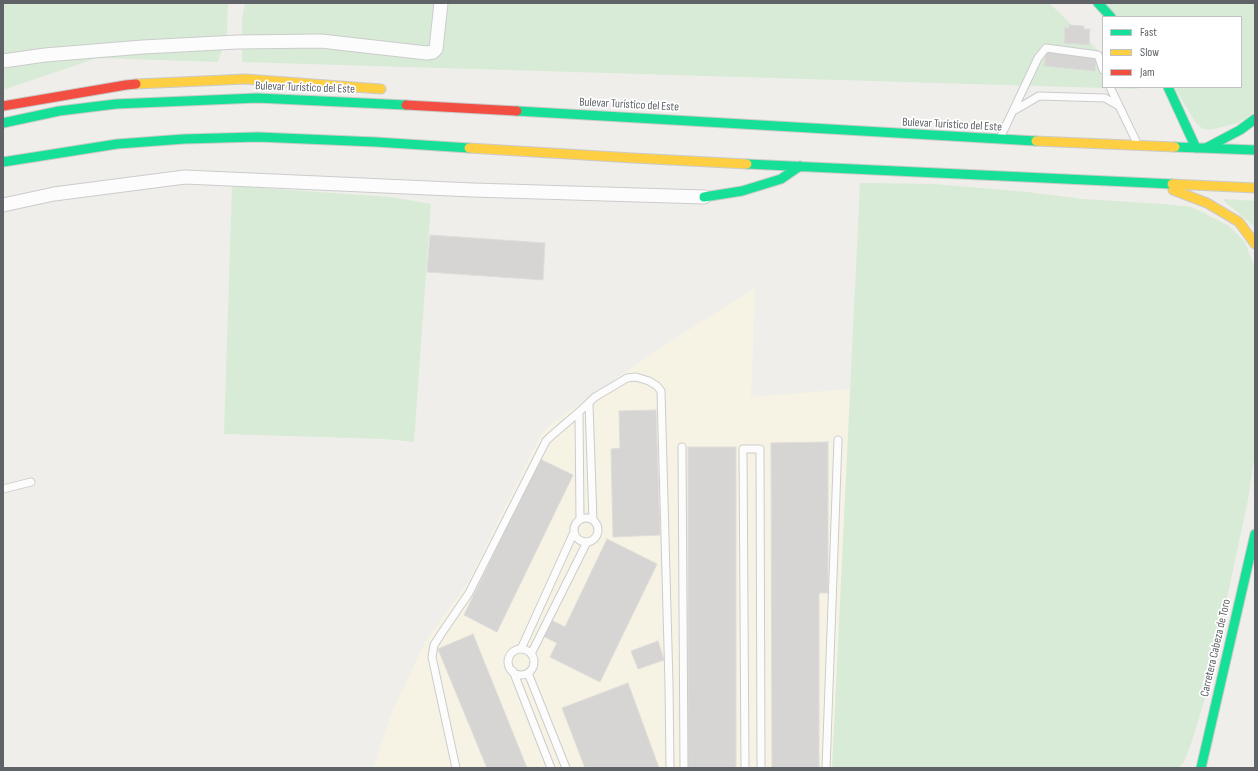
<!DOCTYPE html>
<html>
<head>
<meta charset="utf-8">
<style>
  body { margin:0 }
  #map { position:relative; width:1258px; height:771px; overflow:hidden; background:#efeeea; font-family:"Sofia Sans Condensed",sans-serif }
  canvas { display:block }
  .frame { position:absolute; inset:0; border:4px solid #5f6368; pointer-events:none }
  .legend { position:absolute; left:1102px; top:16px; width:140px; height:72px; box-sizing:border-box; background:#fff; border:1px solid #bfc1c3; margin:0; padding:5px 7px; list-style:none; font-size:12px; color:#5f6368 }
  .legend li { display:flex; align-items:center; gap:8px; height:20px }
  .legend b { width:20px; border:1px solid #bfc1c3 }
</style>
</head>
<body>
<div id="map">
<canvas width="1258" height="771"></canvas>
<div class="frame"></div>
<ul class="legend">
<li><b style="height:5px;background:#16e098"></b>Fast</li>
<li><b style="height:5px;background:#ffcf43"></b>Slow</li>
<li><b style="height:5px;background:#f24e42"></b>Jam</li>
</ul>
</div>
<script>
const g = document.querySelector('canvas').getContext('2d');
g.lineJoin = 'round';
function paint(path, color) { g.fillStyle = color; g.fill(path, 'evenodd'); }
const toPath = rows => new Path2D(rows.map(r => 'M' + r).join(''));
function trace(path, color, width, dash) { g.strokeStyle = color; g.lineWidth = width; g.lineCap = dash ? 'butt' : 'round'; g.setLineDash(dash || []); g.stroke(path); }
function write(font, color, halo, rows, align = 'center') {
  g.font = font + ' "Sofia Sans Condensed",sans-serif'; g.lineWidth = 3.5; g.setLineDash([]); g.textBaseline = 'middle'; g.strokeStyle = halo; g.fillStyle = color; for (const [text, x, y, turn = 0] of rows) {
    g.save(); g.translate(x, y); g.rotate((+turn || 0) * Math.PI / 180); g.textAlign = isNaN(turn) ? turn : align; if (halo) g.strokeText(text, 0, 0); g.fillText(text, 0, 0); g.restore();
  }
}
paint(toPath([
  [755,288,751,397,851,389,832,768,374,768,391,714,425,642,467,584,540,436,552,423,665,345]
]), '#f7f3e4');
paint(toPath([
  [3,3,228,3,227,35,218,62,97,58,3,90],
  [245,3,1049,3,1103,55,1103,87,1136,87,1138,89,242,62,242,20],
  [1104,3,1255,3,1255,112,1238,123,1210,130,1203,129,1196,123,1174,87,1241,87,1241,17,1117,17],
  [860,183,935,184,1027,192,1083,199,1164,204,1192,207,1229,226,1245,242,1255,269,1255,451,1248,500,1207,691,1192,741,1184,762,1179,768,832,768],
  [232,186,391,197,431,204,414,442,385,439,224,434],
  [1224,199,1255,201,1255,227,1224,201]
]), '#d8ebd6');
const building = toPath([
  [1069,25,1084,26,1084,29,1090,29,1089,45,1064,43,1065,27,1069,28,1069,25],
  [1046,51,1096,57,1095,71,1044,66,1046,51],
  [430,235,545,243,543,280,427,272,430,235],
  [656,410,660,535,613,537,611,449,620,448,619,411,656,410],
  [828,442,828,593,819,593,819,768,772,768,771,443,828,442],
  [688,447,736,447,736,768,688,768,688,447],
  [540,459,573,475,497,632,464,615,540,459],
  [607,539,657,564,600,682,550,657,557,643,543,636,551,620,565,627,607,539],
  [473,634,527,768,487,768,438,649,473,634],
  [658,641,664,660,638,669,631,651,658,641],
  [628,683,659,768,585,768,562,708,628,683]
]);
paint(building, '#d6d5d3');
trace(building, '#deddd9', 1);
const lane = toPath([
  [1110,87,1136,141],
  [1015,110,1039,96,1105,98,1119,106],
  [1001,136,1038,58,1046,48,1098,55,1103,70],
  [589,404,593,520],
  [579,412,580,520],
  [682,447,684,768],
  [3,489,31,482],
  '574 530a12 12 0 1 1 24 0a12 12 0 1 1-24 0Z',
  [521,649,574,532],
  '508 662a13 13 0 1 1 26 0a13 13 0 1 1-26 0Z',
  [531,654,587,542],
  [513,671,551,768],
  [528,673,566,768],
  [456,768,432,657,434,645,441,634,469,593,546,441,550,437,579,412,595,397,627,378,636,377,649,381,657,386,661,391,669,684,670,768],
  [745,768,743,449,760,449,761,768],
  [826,768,838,440]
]);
const street = toPath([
  [3,61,45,55,143,47,237,42,321,41,427,53,433,52,436,49,441,3],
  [3,205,54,194,185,177,473,190,704,197]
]);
const fast = toPath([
  [1098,3,1111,17],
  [1168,87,1196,148],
  [517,111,1036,141],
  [3,123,59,111,116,104,257,98,406,105],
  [1175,147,1255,150],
  [1206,148,1240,130,1255,119],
  [3,162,117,144,184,139,258,137,376,142,469,148],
  [747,164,1172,184],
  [704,197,742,191,781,179,800,166],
  [1201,768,1255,534]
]);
const slow = toPath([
  [136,84,246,79,381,89],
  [1036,141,1175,147],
  [469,148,633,158,747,164],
  [1172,184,1255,188],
  [1173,190,1207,203,1239,222,1255,244]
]);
const jam = toPath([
  [406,105,517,111],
  [3,106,126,85,136,84]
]);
trace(lane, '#cbcccc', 9);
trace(street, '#cbcccc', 15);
trace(fast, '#cacacb', 11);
trace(slow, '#cacacb', 11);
trace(jam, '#cacacb', 11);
trace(lane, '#fdfcfc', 7);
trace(street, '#fdfcfc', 13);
trace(fast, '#16e098', 9);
trace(slow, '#ffcf43', 9);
trace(jam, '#f24e42', 9);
write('12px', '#5f6368', '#fff', [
  ["Bulevar Turístico del Este",305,88,2],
  ["Bulevar Turístico del Este",629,105,3],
  ["Bulevar Turístico del Este",952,125,3],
  ["Carretera Cabeza de Toro",1216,648,-77]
]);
</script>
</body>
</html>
